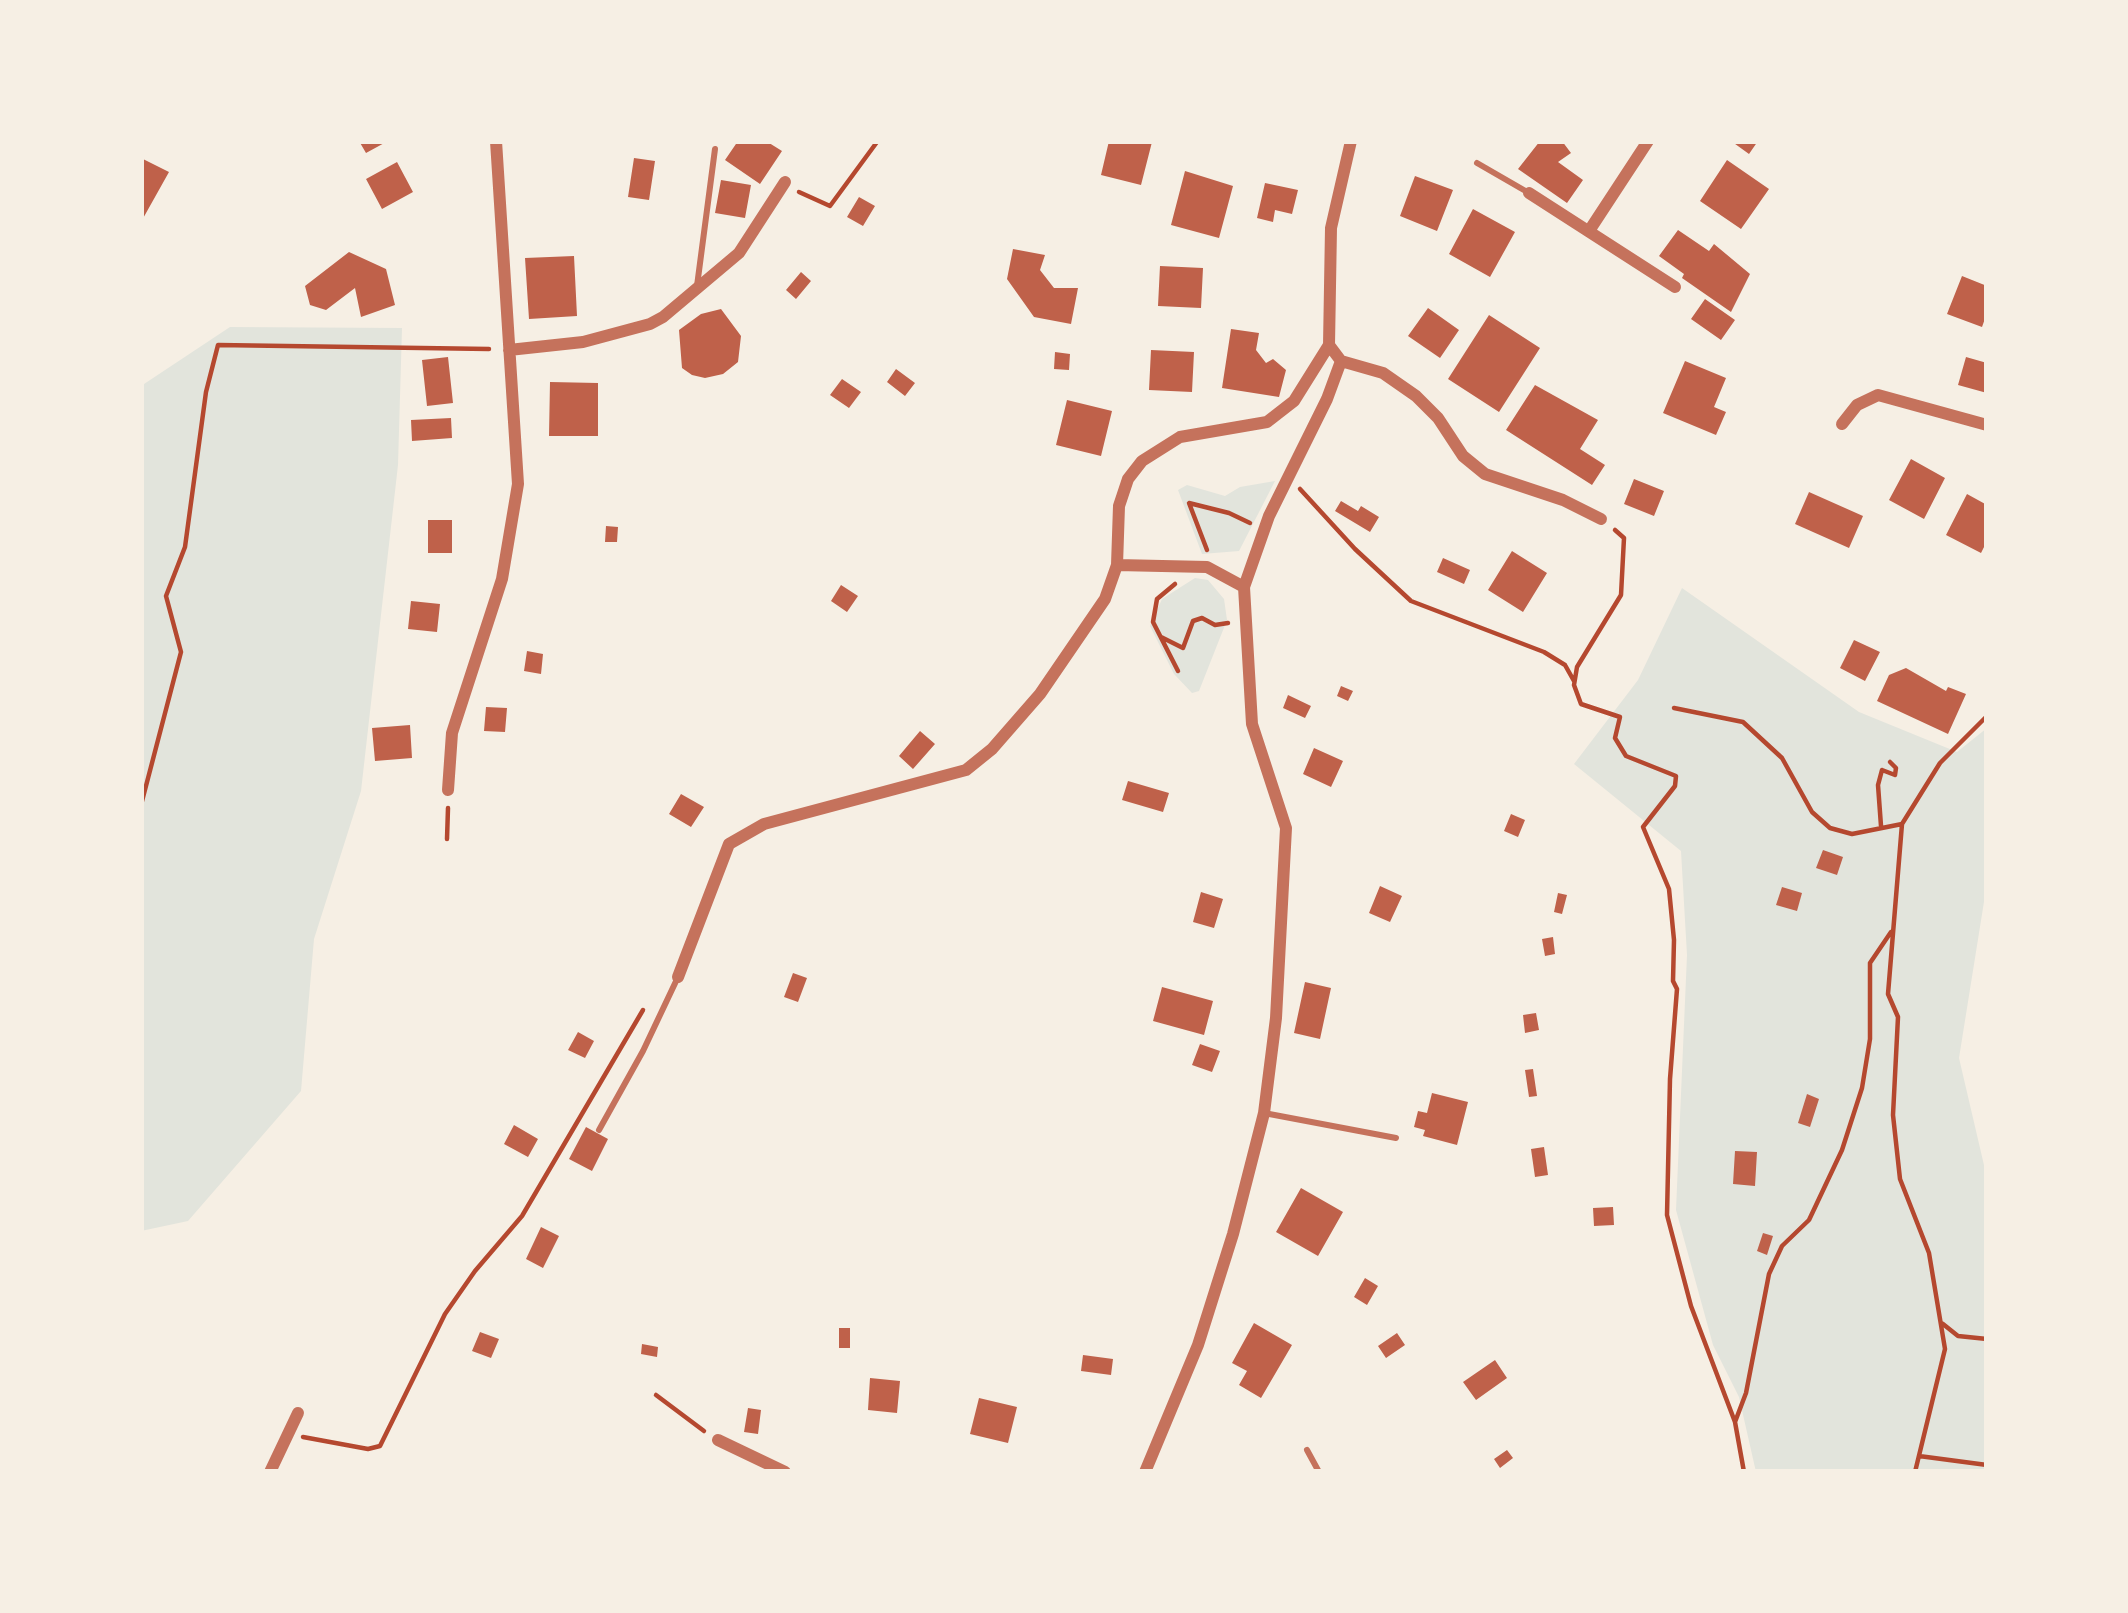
<!DOCTYPE html>
<html>
<head>
<meta charset="utf-8">
<style>
  body { margin:0 }
  #map { position:relative; width:2128px; height:1613px; overflow:hidden; background:#f6efe4; font-family:"Archivo Narrow",sans-serif }
  canvas { display:block }
  .frame { position:absolute; inset:0; border:144px solid #f6efe4; pointer-events:none }
</style>
</head>
<body>
<div id="map">
<canvas width="2128" height="1613"></canvas>
<div class="frame"></div>
</div>
<script>
const g = document.querySelector('canvas').getContext('2d');
g.lineJoin = 'round';
function paint(path, color) { g.fillStyle = color; g.fill(path, 'evenodd'); }
const toPath = rows => new Path2D(rows.map(r => 'M' + r).join(''));
function trace(path, color, width, dash) { g.strokeStyle = color; g.lineWidth = width; g.lineCap = dash ? 'butt' : 'round'; g.setLineDash(dash || []); g.stroke(path); }
paint(toPath([
  [230,327,402,328,398,465,361,791,314,939,301,1091,188,1221,141,1231,141,386],
  [1275,481,1239,551,1202,554,1178,490,1187,485,1225,496,1240,487],
  [1195,578,1208,580,1224,599,1227,620,1199,691,1192,693,1174,674,1150,626,1162,599],
  [1682,588,1859,712,1957,752,1987,728,1987,883,1959,1058,1987,1178,1987,1472,1756,1472,1739,1397,1713,1345,1676,1210,1687,955,1681,851,1574,764,1638,680]
]), '#e2e4dc');
paint(toPath([
  [359,141,388,141,366,153],
  [738,141,766,141,782,151,760,184,725,160],
  [1109,141,1152,142,1141,185,1101,175],
  [1540,141,1562,141,1571,153,1558,162,1583,180,1567,203,1518,169],
  [1731,141,1758,141,1749,154],
  [141,158,169,172,141,222],
  [634,158,655,161,649,200,628,197],
  [1727,160,1769,189,1741,229,1700,201],
  [397,162,413,192,382,209,366,179],
  [1185,171,1233,186,1219,238,1171,225],
  [1415,176,1453,190,1437,231,1400,216],
  [721,180,751,185,745,218,715,213],
  [1265,183,1298,190,1292,214,1275,210,1273,222,1257,218],
  [859,197,875,206,863,226,847,217],
  [1473,209,1515,232,1490,277,1449,254],
  [1678,230,1709,251,1714,244,1750,274,1731,312,1682,278,1684,274,1659,256],
  [1013,249,1045,255,1040,270,1054,288,1078,288,1071,324,1034,317,1007,279],
  [349,252,386,269,395,305,361,317,355,288,326,310,310,305,305,286],
  [574,256,577,316,529,319,525,258],
  [1160,266,1203,268,1201,308,1158,306],
  [801,272,811,281,796,299,786,290],
  [1962,276,1987,286,1987,313,1982,327,1947,314],
  [1705,299,1735,320,1721,340,1691,319],
  [1428,308,1459,330,1440,358,1408,336],
  [721,309,741,336,738,362,723,374,705,378,692,375,682,368,679,330,701,314],
  [1489,315,1540,348,1499,412,1448,379],
  [1231,329,1259,333,1256,350,1266,363,1273,359,1286,370,1279,397,1222,388],
  [1151,350,1194,352,1192,392,1149,390],
  [1055,352,1070,354,1069,370,1054,369],
  [448,357,453,403,427,406,422,360],
  [1966,357,1987,363,1987,393,1958,385],
  [1685,361,1726,378,1714,407,1726,412,1716,435,1663,413],
  [896,369,915,383,905,396,887,382],
  [842,379,861,392,849,408,830,395],
  [550,382,598,383,598,436,549,436],
  [1535,385,1598,420,1580,449,1605,465,1592,485,1506,430],
  [1067,400,1112,411,1101,456,1056,445],
  [451,418,452,438,412,441,411,420],
  [1911,459,1945,478,1924,519,1889,500],
  [1634,479,1664,491,1654,516,1624,504],
  [1809,492,1863,516,1849,548,1795,524],
  [1967,494,1987,505,1987,541,1981,553,1946,535],
  [1341,501,1358,511,1361,506,1379,517,1370,532,1335,511],
  [428,520,452,520,452,553,428,553],
  [606,526,618,527,617,542,605,542],
  [1512,551,1547,573,1523,612,1488,590],
  [1443,558,1470,570,1464,584,1437,572],
  [841,585,858,596,847,612,831,601],
  [411,601,440,604,437,632,408,629],
  [1854,640,1880,652,1865,681,1840,668],
  [527,651,543,654,541,674,524,671],
  [1906,668,1946,691,1948,687,1966,694,1948,734,1877,701,1889,675],
  [1341,686,1353,691,1348,701,1337,696],
  [1288,695,1311,706,1305,718,1283,708],
  [486,707,507,708,505,732,484,731],
  [410,725,412,758,375,761,372,728],
  [920,731,935,744,913,769,899,756],
  [1314,748,1343,761,1331,787,1303,774],
  [1128,781,1169,793,1163,812,1122,800],
  [681,794,704,807,691,827,669,814],
  [1511,814,1525,820,1518,837,1504,831],
  [1823,850,1843,857,1837,875,1816,868],
  [1380,886,1402,896,1390,922,1369,913],
  [1782,887,1802,893,1797,911,1776,905],
  [1201,892,1223,899,1214,928,1193,922],
  [1558,893,1567,895,1562,914,1554,912],
  [1553,937,1555,954,1545,956,1542,939],
  [793,973,807,978,798,1002,784,997],
  [1305,982,1331,988,1320,1039,1294,1033],
  [1162,987,1213,1001,1204,1035,1153,1021],
  [1536,1013,1539,1030,1525,1033,1523,1015],
  [578,1032,594,1041,585,1058,568,1050],
  [1200,1044,1220,1051,1212,1072,1192,1065],
  [1533,1069,1537,1096,1529,1097,1525,1070],
  [1432,1093,1468,1102,1457,1145,1423,1136,1425,1130,1414,1127,1418,1111,1427,1113],
  [1807,1094,1819,1099,1810,1127,1798,1123],
  [514,1125,538,1139,528,1157,504,1144],
  [586,1127,608,1139,592,1171,569,1159],
  [1544,1147,1548,1175,1535,1177,1531,1149],
  [1735,1151,1757,1152,1755,1186,1733,1184],
  [1301,1188,1343,1212,1318,1256,1276,1232],
  [1613,1207,1614,1225,1594,1226,1593,1208],
  [541,1227,559,1236,543,1268,526,1259],
  [1763,1233,1773,1236,1767,1255,1757,1251],
  [1365,1278,1378,1286,1367,1305,1354,1297],
  [1254,1323,1292,1345,1261,1398,1239,1385,1247,1371,1232,1363],
  [839,1328,850,1328,850,1348,839,1348],
  [480,1332,499,1339,491,1358,472,1351],
  [1397,1333,1405,1345,1386,1358,1378,1346],
  [642,1344,658,1347,657,1357,641,1354],
  [1083,1355,1113,1359,1111,1375,1081,1371],
  [1495,1360,1507,1378,1476,1400,1463,1382],
  [870,1378,900,1381,897,1413,868,1410],
  [979,1398,1017,1407,1008,1443,970,1434],
  [748,1408,761,1410,758,1434,744,1432],
  [1507,1450,1513,1458,1500,1468,1494,1459]
]), '#bf614a');
trace(toPath([
  [799,192,830,206,877,142],
  [1300,489,1355,549,1411,601,1544,652,1565,665,1574,681],
  [1615,530,1624,538,1621,595,1577,667,1574,685,1581,704,1620,717,1615,738,1626,756,1676,776,1675,786,1643,827,1669,889,1674,940,1673,981,1677,989,1670,1079,1667,1215,1691,1306,1735,1422],
  [1207,550,1189,503,1229,513,1250,523],
  [1175,584,1157,599,1153,622,1178,671],
  [1161,637,1183,648,1193,621,1202,618,1215,625,1228,623],
  [1674,708,1743,722,1782,758,1812,812,1830,828,1852,834,1902,824],
  [141,805,181,652,166,596,185,547,206,392,218,345,489,349],
  [1881,826,1878,785,1882,770,1895,775,1896,768,1890,762],
  [447,839,448,808],
  [1943,1324,1958,1336,1987,1339],
  [656,1395,704,1431],
  [303,1437,368,1449,380,1446,445,1314,475,1271,522,1216,643,1010],
  [1919,1456,1987,1465],
  [1744,1472,1735,1422,1746,1393,1769,1274,1782,1246,1809,1220,1842,1150,1862,1088,1870,1039,1870,963,1891,932],
  [1915,1472,1945,1349,1929,1253,1900,1179,1893,1115,1898,1017,1888,994,1902,824,1940,763,1987,716]
]), '#b5482f', 4.5);
trace(toPath([
  [1477,163,1529,193],
  [697,286,715,149],
  [1264,1113,1396,1138],
  [599,1130,643,1051,678,977],
  [1307,1450,1319,1472]
]), '#c5725c', 6);
trace(toPath([
  [1351,141,1331,228,1329,345,1341,361,1383,373,1416,396,1438,418,1463,456,1485,474,1563,500,1601,519],
  [1529,193,1675,287],
  [1589,231,1648,141],
  [509,350,583,342,650,324,663,317,739,253,785,182],
  [1842,424,1857,405,1878,395,1987,425],
  [1117,565,1207,567,1244,587],
  [448,790,452,733,502,579,518,484,496,141],
  [678,977,729,844,764,824,966,770,992,749,1040,694,1105,599,1117,565,1119,506,1128,479,1142,461,1180,437,1267,422,1294,401,1329,345],
  [718,1440,785,1472],
  [270,1472,298,1413],
  [1145,1472,1198,1345,1233,1234,1264,1113,1276,1018,1286,828,1252,724,1244,587,1269,516,1327,399,1341,361]
]), '#c5725c', 12);
</script>
</body>
</html>
